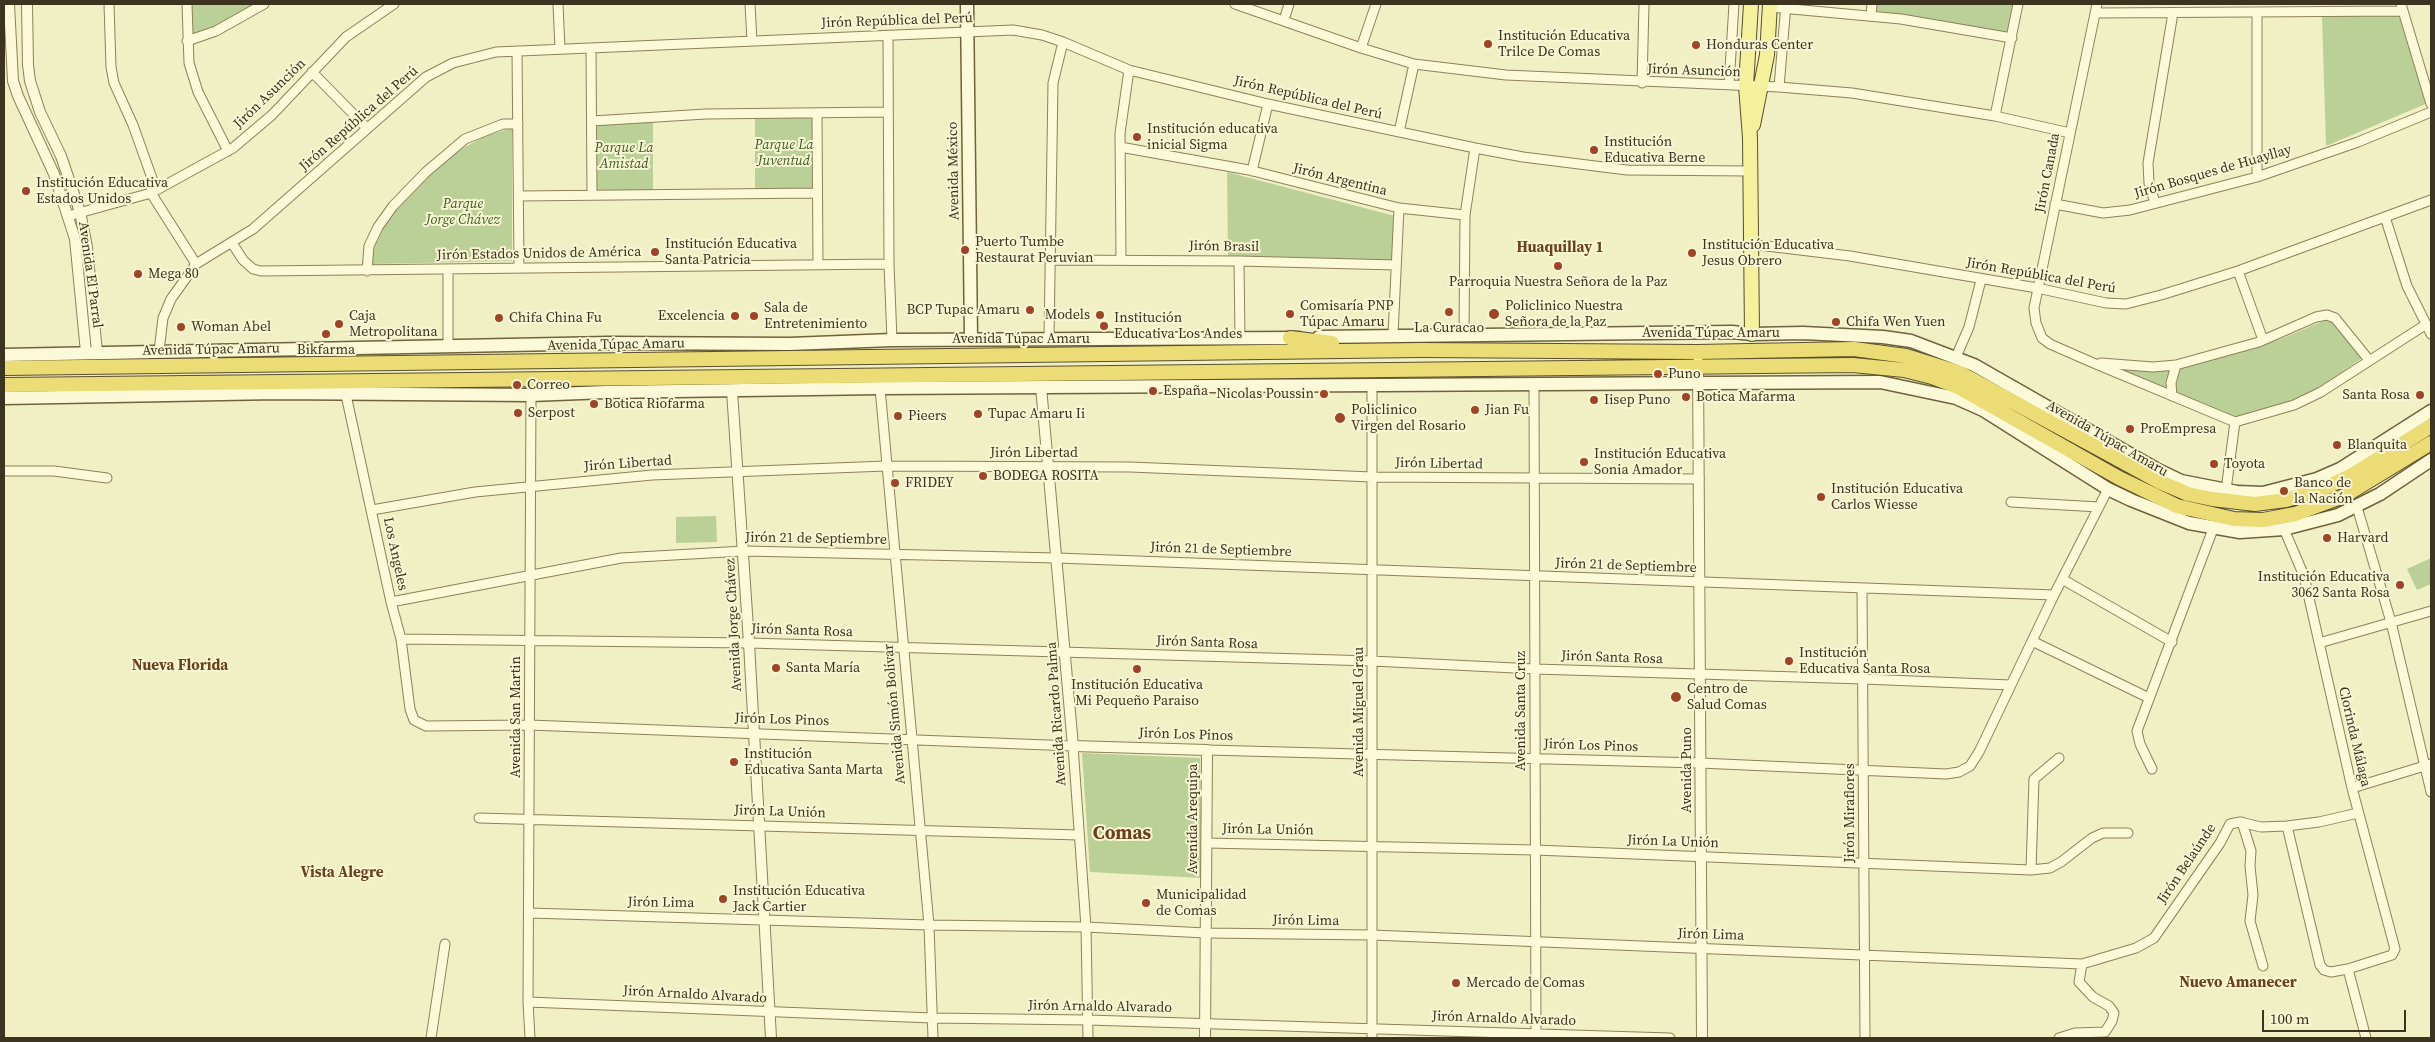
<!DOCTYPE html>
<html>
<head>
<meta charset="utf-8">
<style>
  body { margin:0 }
  #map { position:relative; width:2435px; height:1042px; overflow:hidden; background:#f1efc4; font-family:"Source Serif 4",serif }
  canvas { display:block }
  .frame { position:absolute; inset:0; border:5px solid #3c341e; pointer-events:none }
  .scale { position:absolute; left:2262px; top:1010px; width:144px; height:22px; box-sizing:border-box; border:2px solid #3c341e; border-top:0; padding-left:6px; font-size:15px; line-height:18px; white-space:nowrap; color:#3c341e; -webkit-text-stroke:4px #f8f6d4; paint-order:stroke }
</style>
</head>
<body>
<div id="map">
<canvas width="2435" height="1042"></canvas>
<div class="frame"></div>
<div class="scale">100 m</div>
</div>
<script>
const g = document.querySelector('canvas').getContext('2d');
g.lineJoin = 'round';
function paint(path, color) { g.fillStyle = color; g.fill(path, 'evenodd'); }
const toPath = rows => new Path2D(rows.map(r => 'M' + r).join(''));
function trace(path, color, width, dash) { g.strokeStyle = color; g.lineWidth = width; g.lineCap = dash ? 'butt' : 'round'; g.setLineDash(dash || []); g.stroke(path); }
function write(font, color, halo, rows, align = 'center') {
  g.font = font + ' "Source Serif 4",serif'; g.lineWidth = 4; g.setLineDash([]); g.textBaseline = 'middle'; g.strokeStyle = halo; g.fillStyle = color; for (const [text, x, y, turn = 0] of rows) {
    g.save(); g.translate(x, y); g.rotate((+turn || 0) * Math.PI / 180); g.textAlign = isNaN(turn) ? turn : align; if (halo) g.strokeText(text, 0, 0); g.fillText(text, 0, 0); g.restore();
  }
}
paint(toPath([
  [192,4,254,4,217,26,192,34],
  [1873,4,2013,4,2011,29,2006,33,1877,11],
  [2400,14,2428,103,2326,146,2322,17],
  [755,116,812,117,813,189,755,189],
  [653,121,653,190,595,191,595,124],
  [512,128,512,261,372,264,375,245,382,230,396,210,430,175,458,151,485,136],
  [1227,172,1395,216,1392,260,1228,256],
  [2325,320,2333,322,2362,358,2321,387,2292,401,2252,414,2234,417,2115,368,2177,370,2281,339],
  [716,516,717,542,676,543,676,517],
  [2431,558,2431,584,2417,590,2407,569],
  [1082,753,1200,758,1202,878,1090,872]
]), '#bbd097');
const minor = toPath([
  [109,4,111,67,114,83,133,125,153,181,151,193,196,264],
  [187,4,189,63,198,92,228,151],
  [558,4,560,49],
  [750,4,752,41],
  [1235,4,1361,48,1414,64,1506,75,1779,87,1852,93,1995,116,2070,133],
  [2097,4,2034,308,2036,323,2042,338,2050,344,2091,362,2235,422,2294,405,2321,392,2425,325],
  [2401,4,2431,104],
  [1770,7,1901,19,2012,38],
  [2096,13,2402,11],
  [1871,16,1872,4],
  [1284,20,1289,4],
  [888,36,889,264,892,340],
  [187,41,216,31,264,4],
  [591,48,592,195],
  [1361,48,1376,4],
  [517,51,519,267],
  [312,72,367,128],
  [1642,83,1644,4],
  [1729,85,1734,4],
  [1779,87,1786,4],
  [817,114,818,264],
  [1995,116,2018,4],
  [592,121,706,114,888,112],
  [1399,132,1414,64],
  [1120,147,1249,170,1399,208,1465,215],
  [1252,171,1268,104],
  [2257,177,2257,12],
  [519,196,817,193],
  [2155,203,2149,183,2148,163,2173,13],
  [2055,204,2103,213,2130,210,2257,177,2358,142,2431,112],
  [68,216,151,193,233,148,272,115,346,37,394,4],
  [2385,217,2407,286,2431,334],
  [232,243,243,260,253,269,261,271,889,264],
  [1750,244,1850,256,2037,288,2106,303,2126,304,2161,295,2238,271,2431,200],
  [1121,259,1120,133,1129,70],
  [1051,260,1239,261,1396,265],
  [1239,261,1240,339],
  [448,269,448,347],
  [367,271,369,246,378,227,393,206,426,172,465,139,503,124,518,124],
  [2238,271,2263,340],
  [1464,334,1465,215,1475,148],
  [1393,335,1399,208],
  [1049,339,1053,83,1063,42],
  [159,351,163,318,171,299,196,264,253,229,426,77,453,63,496,52,1013,30,1042,35,1063,42,1129,70,1268,104,1475,148,1523,157,1627,170,1750,171],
  [1956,357,1969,327,1981,280],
  [2101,363,2153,367,2176,365,2259,342,2316,317,2327,315,2335,318,2369,360],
  [1534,384,1536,1038],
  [1372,386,1372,1038],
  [880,388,929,925,933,1038],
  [346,395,391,602,401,639,410,709,414,720,426,726,529,725,1073,746,1086,927,1088,1038],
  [2172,396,2171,383,2176,365],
  [4,471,54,471,107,478],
  [2226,490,2235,422],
  [2011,502,2099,507],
  [2357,507,2391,622,2431,792],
  [372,510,475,492,652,475,886,466,1130,467,1372,477,1699,479],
  [2284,529,2304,576,2352,788,2395,949,2392,955,2348,969,2331,972,2324,970,2320,965,2287,826],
  [2062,579,2172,642],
  [1862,588,1865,1038],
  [391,602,621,558,744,551,1057,558,2054,595],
  [401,639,749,643,1372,661,1535,669,1863,679,2011,685],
  [2032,641,2149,698],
  [2319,643,2431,611],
  [1207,750,1700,763,1946,774,1959,772,1970,766,1979,752,2054,595,2108,489],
  [2152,769,2140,744,2137,731,2213,529],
  [2352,788,2431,764],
  [479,818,1079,835],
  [2242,822,2251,851,2250,866,2253,895,2250,921,2263,966],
  [1206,843,1535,850,2031,870,2050,868,2061,862,2092,838,2103,833,2128,833],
  [2031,870,2034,779,2059,758],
  [529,913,929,925,1086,927,1206,933,1372,935,2082,964,2136,948,2154,938,2220,843,2230,824,2240,822,2261,827,2287,826,2319,822,2358,813],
  [2348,969,2366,1038],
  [528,1002,932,1018,1088,1020,1670,1038],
  [431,1038,445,944],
  [530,1038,528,1002,531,395],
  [2059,1038,2075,1033,2105,1032,2112,1021,2114,1013,2109,1006,2093,997,2079,982,2082,964]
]);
const tertiary = toPath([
  [9,4,13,81,18,96,54,174,75,239,86,352],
  [27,4,28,65,30,81,40,112,61,156,80,212,87,247,97,352],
  [1698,362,1702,1038],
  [1041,387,1073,746,1207,750,1205,1038],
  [732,391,749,643,771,1038]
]);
const secondary = toPath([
  [967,4,971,339],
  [1319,337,1732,332,1752,334,1803,333,1883,337,1911,341,1974,365,2158,470,2181,481,2237,492,2263,493,2317,479,2340,469,2431,411],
  [4,355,609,343,790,344,892,340,1299,338],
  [4,398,276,393,531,395,606,392,880,388,1880,382,1956,398,1983,410,2108,489,2131,500,2189,523,2240,532,2284,529,2338,515,2380,494,2431,460]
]);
const primary = toPath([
  [1751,4,1746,86,1750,138,1752,334],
  [1753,125,1767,55,1770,4]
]);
const trunk = toPath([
  [1290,338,1332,343],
  [4,368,1421,350,1697,352,1854,349,1906,356,1960,373,2160,482,2188,494,2212,499,2255,504,2286,500,2321,490,2354,474,2431,426],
  [4,385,1853,365,1904,370,1932,377,1958,387,2119,478,2177,506,2234,519,2263,520,2295,514,2344,496,2431,443]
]);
trace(minor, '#8d8259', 11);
trace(tertiary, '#8d8259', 12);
trace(secondary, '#6f623c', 15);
trace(primary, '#5a4e2e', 16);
trace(trunk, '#5a4e2e', 16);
trace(minor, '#fbf9d8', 9);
trace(tertiary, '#fbf9d8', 10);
trace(secondary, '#fbf9d8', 12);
trace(primary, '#f5f09b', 14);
trace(trunk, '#ecdc76', 14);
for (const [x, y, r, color] of [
  [1488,44,5,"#9f4426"],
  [1696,45,5,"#9f4426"],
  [1137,137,5,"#9f4426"],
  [1594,150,5,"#9f4426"],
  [26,191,5,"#9f4426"],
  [965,250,5,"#9f4426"],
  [655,252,5,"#9f4426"],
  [1692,253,5,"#9f4426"],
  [1558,266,5,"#9f4426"],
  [138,274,5,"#9f4426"],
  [1030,310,5,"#9f4426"],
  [1449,312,5,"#9f4426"],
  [1290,314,5,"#9f4426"],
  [1494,314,6,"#9f4426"],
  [1100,315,5,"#9f4426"],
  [735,316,5,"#9f4426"],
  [754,316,5,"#9f4426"],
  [499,318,5,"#9f4426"],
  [1836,322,5,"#9f4426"],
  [339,324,5,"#9f4426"],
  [1104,326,5,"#9f4426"],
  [181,327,5,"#9f4426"],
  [326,334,5,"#9f4426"],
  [1658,374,5,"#9f4426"],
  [517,385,5,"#9f4426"],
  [1153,391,5,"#9f4426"],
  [1324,394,5,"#9f4426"],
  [2420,395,5,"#9f4426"],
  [1686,397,5,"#9f4426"],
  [1594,400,5,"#9f4426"],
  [594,404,5,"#9f4426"],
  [1475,410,5,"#9f4426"],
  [518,413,5,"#9f4426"],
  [978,414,5,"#9f4426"],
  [898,416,5,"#9f4426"],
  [1340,418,6,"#9f4426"],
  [2130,429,5,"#9f4426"],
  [2337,445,5,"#9f4426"],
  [1584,462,5,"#9f4426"],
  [2214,464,5,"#9f4426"],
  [983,476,5,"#9f4426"],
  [895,483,5,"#9f4426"],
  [2284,491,5,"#9f4426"],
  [1821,497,5,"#9f4426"],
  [2327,538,5,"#9f4426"],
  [2400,585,5,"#9f4426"],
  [1789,661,5,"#9f4426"],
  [776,668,5,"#9f4426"],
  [1137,669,5,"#9f4426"],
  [1676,697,6,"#9f4426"],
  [734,762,5,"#9f4426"],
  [723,899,5,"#9f4426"],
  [1146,903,5,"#9f4426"],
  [1456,983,5,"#9f4426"]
]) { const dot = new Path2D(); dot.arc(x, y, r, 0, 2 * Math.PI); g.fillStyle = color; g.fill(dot); trace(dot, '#f8f6d4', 2); }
write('14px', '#3c341e', '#f8f6d4', [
  ["Jirón República del Perú",897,21,-2],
  ["Jirón Asunción",1694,71,2],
  ["Jirón Asunción",270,94,-44],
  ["Jirón República del Perú",1308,98,13],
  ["Jirón República del Perú",359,119,-41],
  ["Avenida México",954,171,-91],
  ["Jirón Bosques de Huayllay",2213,172,-16],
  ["Jirón Canada",2048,173,-79],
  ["Jirón Argentina",1340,180,14],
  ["Jirón Brasil",1224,247,1],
  ["Jirón Estados Unidos de América",539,254,-1],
  ["Avenida El Parral",90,275,82],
  ["Jirón República del Perú",2041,276,10],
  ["Avenida Túpac Amaru",1711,333],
  ["Avenida Túpac Amaru",1021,339],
  ["Avenida Túpac Amaru",616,345,-1],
  ["Avenida Túpac Amaru",211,350,-1],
  ["Avenida Túpac Amaru",2107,439,30],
  ["Jirón Libertad",1034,453],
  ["Jirón Libertad",628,464,-4],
  ["Jirón Libertad",1439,464,1],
  ["Jirón 21 de Septiembre",816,539,1],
  ["Jirón 21 de Septiembre",1221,550,2],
  ["Los Angeles",395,554,78],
  ["Jirón 21 de Septiembre",1626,566,2],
  ["Avenida Jorge Chávez",734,625,-93],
  ["Jirón Santa Rosa",802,631,2],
  ["Jirón Santa Rosa",1207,643,2],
  ["Jirón Santa Rosa",1612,658,2],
  ["Avenida Santa Cruz",1521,711,-90],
  ["Avenida Miguel Grau",1359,712,-90],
  ["Avenida Simón Bolívar",895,714,-95],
  ["Avenida Ricardo Palma",1057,714,-94],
  ["Avenida San Martin",516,717,-90],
  ["Jirón Los Pinos",782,720,2],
  ["Jirón Los Pinos",1186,735,2],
  ["Clorinda Málaga",2354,737,77],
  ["Jirón Los Pinos",1591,746,2],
  ["Avenida Puno",1687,770,-90],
  ["Jirón La Unión",780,812,2],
  ["Jirón Miraflores",1850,813,-90],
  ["Avenida Arequipa",1193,819,-90],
  ["Jirón La Unión",1268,830,1],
  ["Jirón La Unión",1673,842,2],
  ["Jirón Belaúnde",2187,864,-56],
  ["Jirón Lima",661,903,1],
  ["Jirón Lima",1306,921,1],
  ["Jirón Lima",1711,935,2],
  ["Jirón Arnaldo Alvarado",695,995,3],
  ["Jirón Arnaldo Alvarado",1100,1007,1],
  ["Jirón Arnaldo Alvarado",1504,1019,2]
]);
write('14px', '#3c341e', '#f8f6d4', [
  ["Institución Educativa",1498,36],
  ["Trilce De Comas",1498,52],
  ["Honduras Center",1706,45],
  ["Institución educativa",1147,129],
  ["inicial Sigma",1147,145],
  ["Institución",1604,142],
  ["Educativa Berne",1604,158],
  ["Institución Educativa",36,183],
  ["Estados Unidos",36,199],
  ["Puerto Tumbe",975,242],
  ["Restaurat Peruvian",975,258],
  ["Institución Educativa",665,244],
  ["Santa Patricia",665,260],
  ["Institución Educativa",1702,245],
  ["Jesus Obrero",1702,261],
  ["Mega 80",148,274],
  ["Parroquia Nuestra Señora de la Paz",1558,282,"center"],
  ["Comisaría PNP",1300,306],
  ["Túpac Amaru",1300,322],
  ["Policlinico Nuestra",1505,306],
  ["Señora de la Paz",1505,322],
  ["Sala de",764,308],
  ["Entretenimiento",764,324],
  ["BCP Tupac Amaru",1020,310,"right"],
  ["Models",1090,315,"right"],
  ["Caja",349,316],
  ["Metropolitana",349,332],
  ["Excelencia",725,316,"right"],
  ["Chifa China Fu",509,318],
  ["Institución",1114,318],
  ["Educativa Los Andes",1114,334],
  ["Chifa Wen Yuen",1846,322],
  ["Woman Abel",191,327],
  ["La Curacao",1449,328,"center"],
  ["Bikfarma",326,350,"center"],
  ["Puno",1668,374],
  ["Correo",527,385],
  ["España",1163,391],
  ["Nicolas Poussin",1314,394,"right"],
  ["Santa Rosa",2410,395,"right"],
  ["Botica Mafarma",1696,397],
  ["Iisep Puno",1604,400],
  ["Botica Riofarma",604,404],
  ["Policlinico",1351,410],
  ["Virgen del Rosario",1351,426],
  ["Jian Fu",1485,410],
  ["Serpost",528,413],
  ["Tupac Amaru Ii",988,414],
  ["Pieers",908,416],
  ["ProEmpresa",2140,429],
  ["Blanquita",2347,445],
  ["Institución Educativa",1594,454],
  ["Sonia Amador",1594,470],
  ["Toyota",2224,464],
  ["BODEGA ROSITA",993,476],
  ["FRIDEY",905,483],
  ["Banco de",2294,483],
  ["la Nación",2294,499],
  ["Institución Educativa",1831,489],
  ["Carlos Wiesse",1831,505],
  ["Harvard",2337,538],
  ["Institución Educativa",2390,577,"right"],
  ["3062 Santa Rosa",2390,593,"right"],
  ["Institución",1799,653],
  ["Educativa Santa Rosa",1799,669],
  ["Santa María",786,668],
  ["Institución Educativa",1137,685,"center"],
  ["Mi Pequeño Paraiso",1137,701,"center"],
  ["Centro de",1687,689],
  ["Salud Comas",1687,705],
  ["Institución",744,754],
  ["Educativa Santa Marta",744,770],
  ["Institución Educativa",733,891],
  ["Jack Cartier",733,907],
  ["Municipalidad",1156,895],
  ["de Comas",1156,911],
  ["Mercado de Comas",1466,983]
], 'left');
write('italic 14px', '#3e5a24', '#f8f6d4', [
  ["Parque La",784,145],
  ["Juventud",784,161],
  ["Parque La",624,148],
  ["Amistad",624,164],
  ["Parque",463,204],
  ["Jorge Chávez",463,220]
]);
write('bold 15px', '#6b401b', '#f8f6d4', [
  ["Huaquillay 1",1560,248],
  ["Nueva Florida",180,666],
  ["Vista Alegre",342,873],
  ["Nuevo Amanecer",2238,983]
]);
write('bold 19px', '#6b401b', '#f8f6d4', [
  ["Comas",1122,834]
]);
</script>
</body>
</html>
